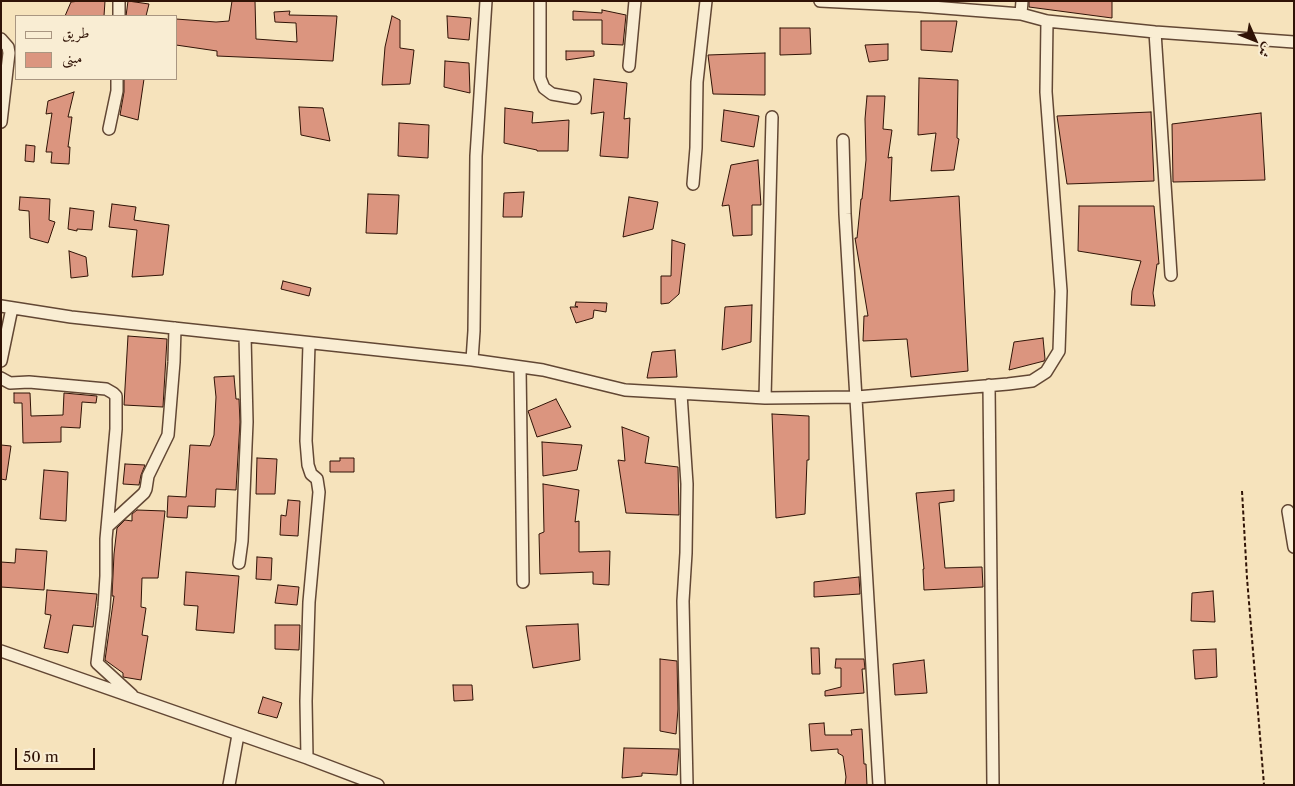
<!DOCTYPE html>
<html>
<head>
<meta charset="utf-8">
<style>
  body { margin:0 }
  #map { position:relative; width:1295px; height:786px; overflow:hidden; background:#f6e3bc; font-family:"Libre Caslon Text",Amiri,serif }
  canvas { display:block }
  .frame { position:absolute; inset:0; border:2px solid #301306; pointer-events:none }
  .legend { position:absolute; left:15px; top:15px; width:162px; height:65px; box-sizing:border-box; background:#f9edd3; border:1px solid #a99681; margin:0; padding:6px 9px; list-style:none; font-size:15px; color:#301306 }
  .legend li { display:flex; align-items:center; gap:10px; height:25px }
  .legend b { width:25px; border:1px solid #a99681 }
  .north { position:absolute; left:1230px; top:15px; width:50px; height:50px; -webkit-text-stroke:4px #f9edd3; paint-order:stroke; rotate:134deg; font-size:14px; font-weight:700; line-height:20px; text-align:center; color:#301306 }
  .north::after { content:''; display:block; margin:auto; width:18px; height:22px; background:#301306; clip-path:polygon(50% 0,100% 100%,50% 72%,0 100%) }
  .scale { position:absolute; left:15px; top:748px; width:80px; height:22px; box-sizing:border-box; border:2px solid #301306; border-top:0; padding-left:6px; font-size:15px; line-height:18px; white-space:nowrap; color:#301306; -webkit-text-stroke:4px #f9edd3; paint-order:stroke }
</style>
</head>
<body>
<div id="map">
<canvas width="1295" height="786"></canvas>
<div class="frame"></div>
<ul class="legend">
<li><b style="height:6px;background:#f9edd3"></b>طريق</li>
<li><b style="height:14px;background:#db957f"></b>مبنى</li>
</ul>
<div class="north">ش</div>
<div class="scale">50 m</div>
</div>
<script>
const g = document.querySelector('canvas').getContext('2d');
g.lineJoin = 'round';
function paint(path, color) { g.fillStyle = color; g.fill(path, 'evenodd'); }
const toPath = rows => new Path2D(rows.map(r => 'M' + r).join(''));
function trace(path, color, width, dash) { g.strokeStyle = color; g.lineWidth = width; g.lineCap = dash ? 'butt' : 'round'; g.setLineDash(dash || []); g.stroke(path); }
const building = toPath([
  [80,1,105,1,104,16,65,16,71,2,80,1],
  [128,1,149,4,146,16,126,16,128,1],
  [232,1,255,1,256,39,297,42,296,23,275,22,274,12,290,11,289,15,337,16,333,61,217,56,217,51,176,45,176,19,216,22,229,21,232,1],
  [1029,1,1112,1,1112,18,1029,7,1029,1],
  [602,10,626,15,623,45,602,44,602,20,573,20,573,11,602,13,602,10],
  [392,16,400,20,400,48,414,50,410,84,382,85,385,47,392,16],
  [447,16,471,18,469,40,448,38,447,16],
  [921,21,957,21,952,52,921,50,921,21],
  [780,28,810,28,811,54,780,55,780,28],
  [888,44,888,60,869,62,865,45,888,44],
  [566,51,594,51,594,56,566,60,566,51],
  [765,53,765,95,713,94,708,55,765,53],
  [445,61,469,63,470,93,444,87,445,61],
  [919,78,958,80,957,138,959,139,954,170,931,171,936,133,918,135,919,78],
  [124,79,144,79,138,120,120,115,124,92,124,79],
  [594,79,627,83,624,119,630,118,628,158,600,156,604,112,591,114,594,79],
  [74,92,68,117,72,117,68,147,70,147,69,164,51,163,52,152,46,152,52,113,46,114,48,101,74,92],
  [867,96,885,96,883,129,892,130,888,158,892,157,890,201,959,196,968,371,911,377,907,339,863,341,864,316,868,316,855,238,857,238,861,199,862,199,866,160,865,119,867,96],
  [299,107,323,108,330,141,301,135,299,107],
  [505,108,533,112,532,123,569,120,568,151,537,151,537,150,504,143,505,108],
  [724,110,759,116,754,147,721,141,724,110],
  [1151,112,1154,181,1067,184,1057,116,1151,112],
  [1261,113,1265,180,1173,182,1172,124,1261,113],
  [399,123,429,125,428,158,398,156,399,123],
  [26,145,35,146,34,162,25,161,26,145],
  [758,160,761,205,752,205,752,235,733,236,729,205,722,206,731,165,758,160],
  [524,192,522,217,503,217,504,193,524,192],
  [368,194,399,195,397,234,366,233,368,194],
  [20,197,50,199,49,220,55,222,48,243,30,238,29,211,19,210,20,197],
  [629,197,658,202,653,229,623,237,629,197],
  [112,204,136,207,134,220,169,225,163,275,132,277,137,230,109,227,112,204],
  [1079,206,1154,206,1159,264,1157,264,1153,293,1155,306,1131,305,1132,291,1141,261,1078,251,1079,206],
  [70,208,94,211,92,230,77,229,77,231,68,229,70,208],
  [672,240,685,244,679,294,669,303,661,304,661,276,671,276,672,240],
  [69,251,86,257,88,276,71,278,69,251],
  [283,281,311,288,309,296,281,289,283,281],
  [576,302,607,303,606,312,594,310,593,318,576,323,570,307,578,307,575,306,576,302],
  [752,305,751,342,722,350,725,307,752,305],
  [128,336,167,339,163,407,124,405,128,336],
  [1043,338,1045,359,1044,361,1009,370,1014,342,1043,338],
  [675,350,677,377,647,378,652,352,675,350],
  [234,376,236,399,239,399,240,422,236,490,216,489,215,507,188,506,187,518,167,517,168,496,186,497,190,445,210,446,214,435,216,397,214,377,234,376],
  [14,393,30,393,31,416,63,415,64,393,97,396,96,403,82,402,80,428,61,427,61,442,23,443,22,403,14,403,14,393],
  [556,399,571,427,537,437,528,411,556,399],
  [772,414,809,416,809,460,807,460,805,514,776,518,772,414],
  [622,427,649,437,645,463,678,467,679,515,626,513,618,460,625,461,622,427],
  [542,442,582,445,577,470,543,476,542,442],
  [1,445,11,446,6,480,1,479,1,445],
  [257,458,277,459,275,494,256,494,257,458],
  [340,458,354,458,354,472,330,472,330,461,340,461,340,458],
  [125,464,145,465,141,475,139,485,123,484,125,464],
  [44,470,68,472,66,521,40,519,44,470],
  [543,484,579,490,575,522,579,521,579,552,610,551,609,585,593,584,593,572,540,574,539,534,544,532,543,484],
  [954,490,954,501,939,503,945,568,982,567,983,587,924,590,923,569,924,569,916,493,954,490],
  [288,500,300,501,298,536,280,535,281,515,286,516,288,500],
  [137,510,165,511,158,578,142,578,141,607,146,608,142,635,148,636,141,680,123,677,123,673,105,660,114,596,112,596,114,554,117,528,125,520,132,521,132,514,137,510],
  [16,549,47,551,44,590,1,587,1,562,15,563,16,549],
  [257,557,272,558,271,580,256,579,257,557],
  [186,572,239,576,234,633,196,630,198,606,184,605,186,572],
  [859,577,860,594,814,597,814,582,859,577],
  [278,585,299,587,297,605,275,603,278,585],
  [47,590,97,594,93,627,73,625,68,653,44,648,51,615,45,614,47,590],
  [1213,591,1215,622,1191,621,1192,593,1213,591],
  [578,624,580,660,533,668,526,626,578,624],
  [275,625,300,625,299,650,275,649,275,625],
  [811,648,819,648,820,674,812,674,811,648],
  [1216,649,1217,677,1195,679,1193,650,1216,649],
  [660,659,677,661,678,709,676,734,660,731,660,659],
  [836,659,864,659,865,669,862,669,864,693,825,696,825,691,841,687,841,668,835,668,836,659],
  [924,660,927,693,895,695,893,664,924,660],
  [453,685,472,685,473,700,454,701,453,685],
  [263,697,282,703,277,718,258,713,263,697],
  [824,723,825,735,852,735,851,730,862,729,864,764,866,764,867,785,845,785,846,777,843,756,838,753,838,749,811,751,809,724,824,723],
  [624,748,679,749,677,775,642,773,642,776,622,778,624,748]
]);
paint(building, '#db957f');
trace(building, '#301306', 1);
const minor = toPath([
  [540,1,540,78,544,88,552,94,575,98],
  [820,1,919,6,1021,14,1047,21,1155,32,1294,42],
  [1021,14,1022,1],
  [119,16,119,1],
  [1155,32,1171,275],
  [1,39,8,47,9,53,1,122],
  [629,66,635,1],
  [109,129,117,91,117,79],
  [843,140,845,214,879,785],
  [693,184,696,148,697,82,706,1],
  [1,306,71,317,472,360,543,370,625,390,765,398,857,397,1008,384,1032,381,1046,372,1059,351,1061,291,1046,92,1047,21],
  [472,360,474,331,476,156,486,1],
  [1,361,12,308],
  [520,367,523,582],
  [1,378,10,383,29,382,106,389,113,393,116,396,116,429,106,539,106,576,104,607,97,663,132,695],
  [989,385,993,785],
  [681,394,687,484,686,553,683,601,687,785],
  [765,398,772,117],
  [1288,511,1294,547],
  [107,527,144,493,146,489,148,476,168,435,174,362,175,328],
  [239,563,242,541,247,422,245,336],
  [1,651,307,758,378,785],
  [307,758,306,701,309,602,319,492,317,479,311,474,308,465,306,441,309,344],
  [229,785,238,735]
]);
trace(minor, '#624734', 14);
trace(toPath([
  [1242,491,1247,578,1264,785]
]), '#301306', 2, [4, 2.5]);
trace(minor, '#f9edd3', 11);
</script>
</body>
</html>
